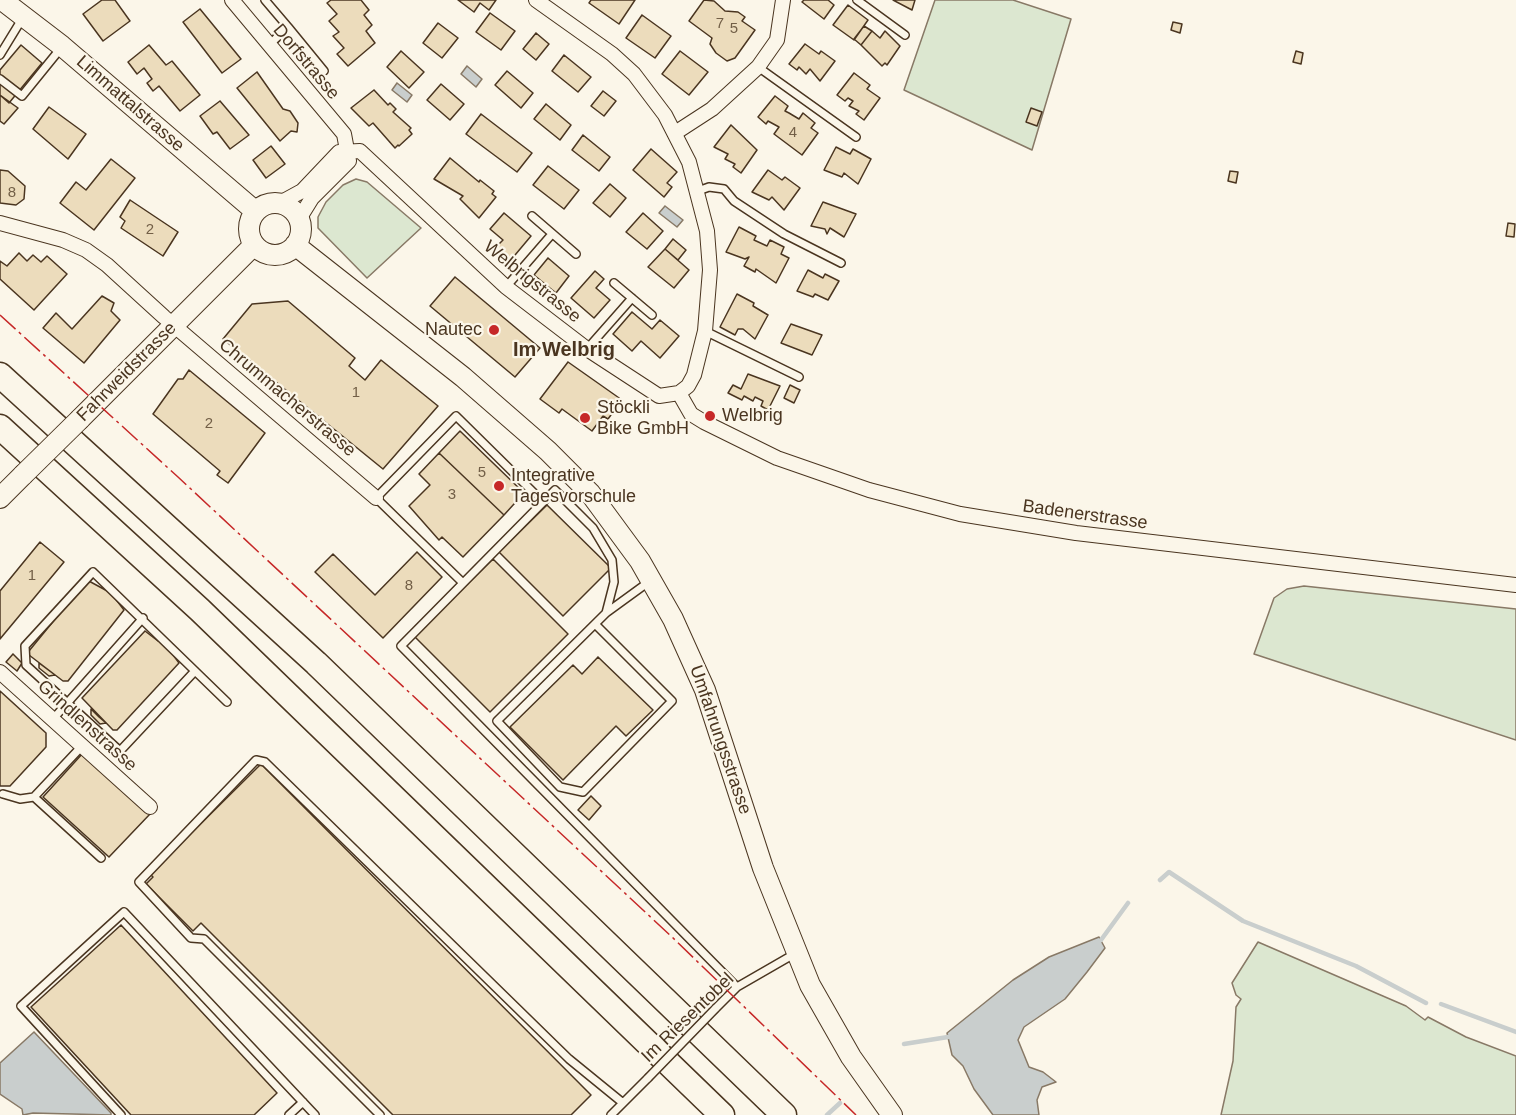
<!DOCTYPE html>
<html>
<head>
<meta charset="utf-8">
<style>
  body { margin:0 }
  canvas { display:block; background:#fbf6e9 }
</style>
</head>
<body>
<canvas width="1516" height="1115"></canvas>
<script>
const g = document.querySelector('canvas').getContext('2d');
g.lineJoin = 'round';
function paint(path, color) { g.fillStyle = color; g.fill(path, 'evenodd'); }
const toPath = rows => new Path2D(rows.map(r => 'M' + r).join(''));
function trace(path, color, width, dash) { g.strokeStyle = color; g.lineWidth = width; g.lineCap = dash ? 'butt' : 'round'; g.setLineDash(dash || []); g.stroke(path); }
function write(font, color, halo, rows, align = 'center') {
  g.font = font + ' Arial,sans-serif'; g.lineWidth = 4.5; g.setLineDash([]); g.textBaseline = 'middle'; g.strokeStyle = halo; g.fillStyle = color; for (const [text, x, y, turn = 0] of rows) {
    g.save(); g.translate(x, y); g.rotate((+turn || 0) * Math.PI / 180); g.textAlign = isNaN(turn) ? turn : align; if (halo) g.strokeText(text, 0, 0); g.fillText(text, 0, 0); g.restore();
  }
}
const green = toPath([
  [935,0,1013,0,1071,19,1032,150,904,90,935,0],
  [356,179,367,182,421,228,367,278,318,228,318,217,326,202,343,185,356,179],
  [1304,586,1516,609,1516,740,1254,654,1274,598,1287,589,1304,586],
  [1258,942,1406,1006,1425,1020,1428,1017,1466,1037,1516,1056,1516,1115,1221,1115,1233,1061,1236,1007,1241,999,1236,995,1232,983,1258,942]
]);
paint(green, '#dce7d0');
trace(green, '#887966', 1.5);
const water = toPath([
  [467,66,482,79,476,87,461,74,467,66],
  [397,83,412,95,407,102,392,90,397,83],
  [665,206,683,220,677,227,659,213,665,206],
  [1099,937,1105,948,1087,972,1065,999,1024,1027,1018,1040,1029,1067,1043,1072,1056,1082,1042,1087,1037,1100,1039,1115,993,1115,974,1089,963,1066,952,1055,947,1033,1013,980,1049,957,1099,937],
  [34,1032,111,1113,111,1115,33,1113,23,1115,22,1109,0,1094,0,1063,34,1032]
]);
paint(water, '#c9cecd');
trace(water, '#887966', 1.5);
trace(toPath([
  [1160,880,1169,872,1243,921,1356,966,1426,1003],
  [1101,940,1128,903],
  [1441,1004,1516,1032],
  [904,1044,948,1037],
  [827,1115,840,1103]
]), '#c9cecd', 4.5);
const building = toPath([
  [102,0,115,0,130,21,103,41,83,14,102,0],
  [331,0,361,0,369,10,364,15,372,25,366,31,375,43,348,66,337,54,344,48,333,36,339,32,329,21,337,14,327,3,331,0],
  [458,0,496,0,489,10,480,3,474,12,458,0],
  [591,0,635,0,619,24,589,3,591,0],
  [704,0,714,1,725,11,738,12,745,17,742,21,755,30,735,58,727,61,716,53,710,44,712,38,689,21,704,0],
  [804,0,828,0,834,5,824,19,802,2,804,0],
  [893,0,915,0,912,10,893,0],
  [848,5,868,20,854,40,833,25,848,5],
  [200,9,241,59,222,73,183,22,200,9],
  [490,13,515,31,501,50,476,32,490,13],
  [642,15,671,36,655,58,626,38,642,15],
  [1173,22,1182,24,1180,33,1171,30,1173,22],
  [438,23,458,38,442,58,423,43,438,23],
  [864,26,872,31,861,45,854,39,864,26],
  [872,31,880,38,885,31,900,46,887,65,885,63,882,66,861,45,872,31],
  [536,33,549,44,536,60,523,49,536,33],
  [805,44,819,54,821,51,835,61,820,81,810,69,806,74,799,67,797,70,789,64,805,44],
  [21,45,42,63,9,103,0,95,0,70,21,45],
  [149,45,166,65,172,61,200,95,180,111,159,86,153,91,147,83,152,79,144,68,137,74,128,62,149,45],
  [401,51,424,72,409,88,387,67,401,51],
  [680,51,708,72,689,95,662,74,680,51],
  [1296,51,1303,53,1301,64,1293,62,1296,51],
  [564,55,591,77,578,92,552,71,564,55],
  [507,71,533,93,521,108,495,85,507,71],
  [257,72,283,109,290,111,298,123,297,132,291,131,280,141,237,88,257,72],
  [854,73,870,85,867,89,880,98,864,120,856,114,859,111,849,106,853,101,848,98,845,101,837,95,854,73],
  [441,84,464,104,450,120,427,100,441,84],
  [374,90,388,105,390,103,396,109,393,112,411,128,409,130,412,134,399,146,398,145,395,148,373,123,369,126,351,108,374,90],
  [603,91,616,101,604,116,591,106,603,91],
  [0,95,18,108,4,124,0,121,0,95],
  [775,96,788,106,785,111,789,113,799,119,803,113,815,123,811,128,818,133,802,155,774,134,779,127,768,121,766,124,758,117,775,96],
  [220,101,249,135,230,149,217,132,213,134,200,116,220,101],
  [546,104,571,125,560,140,534,119,546,104],
  [49,107,86,134,68,159,33,129,49,107],
  [1031,108,1042,112,1037,126,1026,122,1031,108],
  [481,114,532,153,517,172,466,134,481,114],
  [731,125,757,150,741,173,733,167,735,164,725,159,728,154,714,147,731,125],
  [583,135,610,157,599,171,572,150,583,135],
  [271,146,285,164,266,178,253,160,271,146],
  [836,147,850,154,853,149,871,159,858,184,844,173,842,177,824,170,836,147],
  [651,149,677,172,667,183,672,187,664,197,633,170,651,149],
  [450,158,479,182,480,180,494,191,492,194,496,197,479,218,460,199,463,196,434,179,450,158],
  [111,159,135,178,94,230,60,203,76,182,86,190,111,159],
  [548,166,579,190,564,209,533,185,548,166],
  [0,170,8,171,25,186,24,199,16,205,0,203,0,170],
  [768,170,782,180,785,177,800,188,784,210,772,197,769,200,752,192,768,170],
  [1230,171,1238,172,1236,183,1228,181,1230,171],
  [610,184,626,198,610,217,593,203,610,184],
  [130,200,178,232,163,256,121,228,125,221,120,217,130,200],
  [823,202,856,214,844,237,830,228,827,234,825,229,811,226,823,202],
  [504,213,531,236,510,261,495,248,503,240,490,229,504,213],
  [643,213,663,231,647,249,626,232,643,213],
  [1508,223,1515,224,1514,237,1506,236,1508,223],
  [739,227,756,236,754,240,767,246,770,240,784,247,781,254,789,258,776,283,756,269,755,272,744,266,749,257,745,259,726,252,739,227],
  [673,239,686,250,678,260,665,249,673,239],
  [665,249,689,270,674,288,648,267,665,249],
  [19,253,27,261,33,255,41,262,47,256,67,274,34,310,0,279,0,261,7,266,19,253],
  [548,258,569,276,556,293,534,275,548,258],
  [808,270,823,278,825,274,839,281,828,300,815,294,813,297,797,291,808,270],
  [595,271,604,279,596,288,610,300,594,318,571,298,595,271],
  [455,277,540,348,515,377,430,306,455,277],
  [737,294,754,303,753,306,768,315,755,339,743,329,738,329,735,335,720,327,737,294],
  [102,296,114,303,111,311,120,320,84,363,43,328,56,313,72,329,102,296],
  [288,301,355,358,349,366,365,380,381,360,438,406,383,469,223,339,252,304,288,301],
  [632,312,652,329,660,320,679,336,660,358,641,341,632,351,613,334,632,312],
  [791,324,822,335,812,355,781,343,791,324],
  [568,362,622,400,608,419,603,416,592,431,562,409,559,413,540,399,568,362],
  [189,370,265,433,228,483,217,475,220,471,153,414,178,379,183,379,189,370],
  [748,374,780,386,768,410,761,406,763,401,755,397,753,401,744,396,742,400,728,393,733,385,741,389,748,374],
  [790,385,800,390,794,403,784,398,790,385],
  [460,431,524,493,504,515,439,453,460,431],
  [439,453,504,515,463,557,442,537,439,540,409,506,430,485,419,474,439,453],
  [547,505,611,568,563,616,499,552,547,505],
  [40,542,64,562,0,639,0,591,40,542],
  [417,552,442,577,383,638,315,572,333,554,375,595,417,552],
  [493,559,568,634,490,712,414,636,493,559],
  [87,580,111,593,124,610,68,681,63,681,29,655,29,651,87,580],
  [145,631,158,641,163,641,179,663,117,730,113,730,82,698,145,631],
  [13,654,22,663,17,671,6,662,13,654],
  [598,657,653,710,626,736,616,726,563,780,510,727,573,665,582,674,598,657],
  [39,663,55,675,49,676,39,668,39,663],
  [0,691,46,733,46,747,10,786,0,786,0,691],
  [91,709,99,717,106,723,100,724,91,715,91,709],
  [83,753,150,814,109,857,43,797,83,753],
  [261,764,591,1095,571,1115,393,1115,201,923,193,931,146,884,153,877,150,874,261,764],
  [591,796,601,806,589,820,578,810,591,796],
  [121,925,277,1093,254,1115,131,1115,31,1007,121,925]
]);
paint(building, '#ecdcbc');
trace(building, '#4a3520', 1.5);
const lane = toPath([
  [265,0,288,27,270,44],
  [857,0,905,35],
  [288,27,324,71],
  [0,55,22,19],
  [758,67,856,137],
  [0,79,22,96,61,48],
  [698,191,709,187,724,189,734,201,784,234,841,263],
  [532,216,576,254],
  [614,283,652,315],
  [506,287,552,234],
  [705,331,799,377],
  [587,349,632,298],
  [463,583,376,498,456,416,534,493],
  [606,613,614,582,612,560,593,528,555,490,401,646,737,987],
  [595,624,672,701,583,792,560,787,497,721,606,613,650,581],
  [195,671,120,751,26,665,25,646,93,572,227,702],
  [53,719,143,618],
  [3,794,20,799,34,797,83,745],
  [34,797,101,858],
  [715,1009,737,987,796,953],
  [121,1115,21,1006,124,912,315,1115],
  [289,1115,303,1102],
  [380,1115,204,939,191,938,139,882,256,760,265,762,569,1059,623,1103],
  [611,1115,648,1078]
]);
const street = toPath([
  [232,0,344,134,349,161,312,198,299,219],
  [675,133,712,109,758,67,777,40,783,0],
  [280,203,302,191,339,152,360,151,506,287,587,349,659,396,679,393,688,386,694,375,705,331,710,270,707,231,689,162,665,115,634,74,612,54,536,0],
  [0,223,63,240,86,250,107,265,164,317,376,498],
  [679,393,691,414,704,422,777,458,869,490,960,514,1076,533,1516,585],
  [0,672,150,807]
]);
const secondary = toPath([
  [2,0,62,46,255,211],
  '249 229a26 26 0 1 1 52 0a26 26 0 1 1-52 0Z',
  [295,245,463,377,548,451,590,493,640,561,673,619,705,690,763,868,810,985,851,1057,892,1115],
  [80,419,254,245],
  [0,498,23,475]
]);
const highway = toPath([
  [0,375,316,663,784,1115],
  [0,427,200,610,722,1115]
]);
trace(lane, '#4a3520', 10);
trace(street, '#4a3520', 16);
trace(secondary, '#4a3520', 22);
trace(highway, '#4a3520', 27);
trace(lane, '#fbf6e9', 7);
trace(street, '#fbf6e9', 14);
trace(secondary, '#fbf6e9', 20);
trace(highway, '#fbf6e9', 24);
const laneBridge = toPath([
  [648,1078,715,1009]
]);
const secondaryBridge = toPath([
  [23,475,80,419]
]);
trace(laneBridge, '#4a3520', 10, []);
trace(secondaryBridge, '#4a3520', 22, []);
trace(laneBridge, '#fbf6e9', 7);
trace(secondaryBridge, '#fbf6e9', 20);
trace(toPath([
  [0,315,178,477,672,937,856,1115]
]), '#c62828', 1.5, [21, 4.5, 3, 4.5]);
for (const [x, y, r, color] of [
  [494,330,6,"#c62828"],
  [710,416,6,"#c62828"],
  [585,418,6,"#c62828"],
  [499,486,6,"#c62828"]
]) { const dot = new Path2D(); dot.arc(x, y, r, 0, 2 * Math.PI); g.fillStyle = color; g.fill(dot); trace(dot, '#fbf6e9', 2); }
write('15px', '#725f47', null, [
  ["7",720,24],
  ["5",734,29],
  ["4",793,133],
  ["8",12,193],
  ["2",150,230],
  ["1",356,393],
  ["2",209,424],
  ["5",482,473],
  ["3",452,495],
  ["1",32,576],
  ["8",409,586]
]);
write('18px', '#4a3520', '#fbf6e9', [
  ["Dorfstrasse",306,62,50],
  ["Limmattalstrasse",130,104,41],
  ["Welbrigstrasse",532,282,39],
  ["Fahrweidstrasse",127,372,-45],
  ["Chrummacherstrasse",287,398,40],
  ["Badenerstrasse",1085,515,8],
  ["Grindlenstrasse",87,726,42],
  ["Umfahrungsstrasse",720,740,71],
  ["Im Riesentobel",688,1018,-44]
]);
write('18px', '#4a3520', '#fbf6e9', [
  ["Nautec",482,330,"right"],
  ["Stöckli",597,408],
  ["Bike GmbH",597,429],
  ["Welbrig",722,416],
  ["Integrative",511,476],
  ["Tagesvorschule",511,497]
], 'left');
write('bold 20px', '#4a3520', '#fbf6e9', [
  ["Im Welbrig",564,350]
]);
</script>
</body>
</html>
